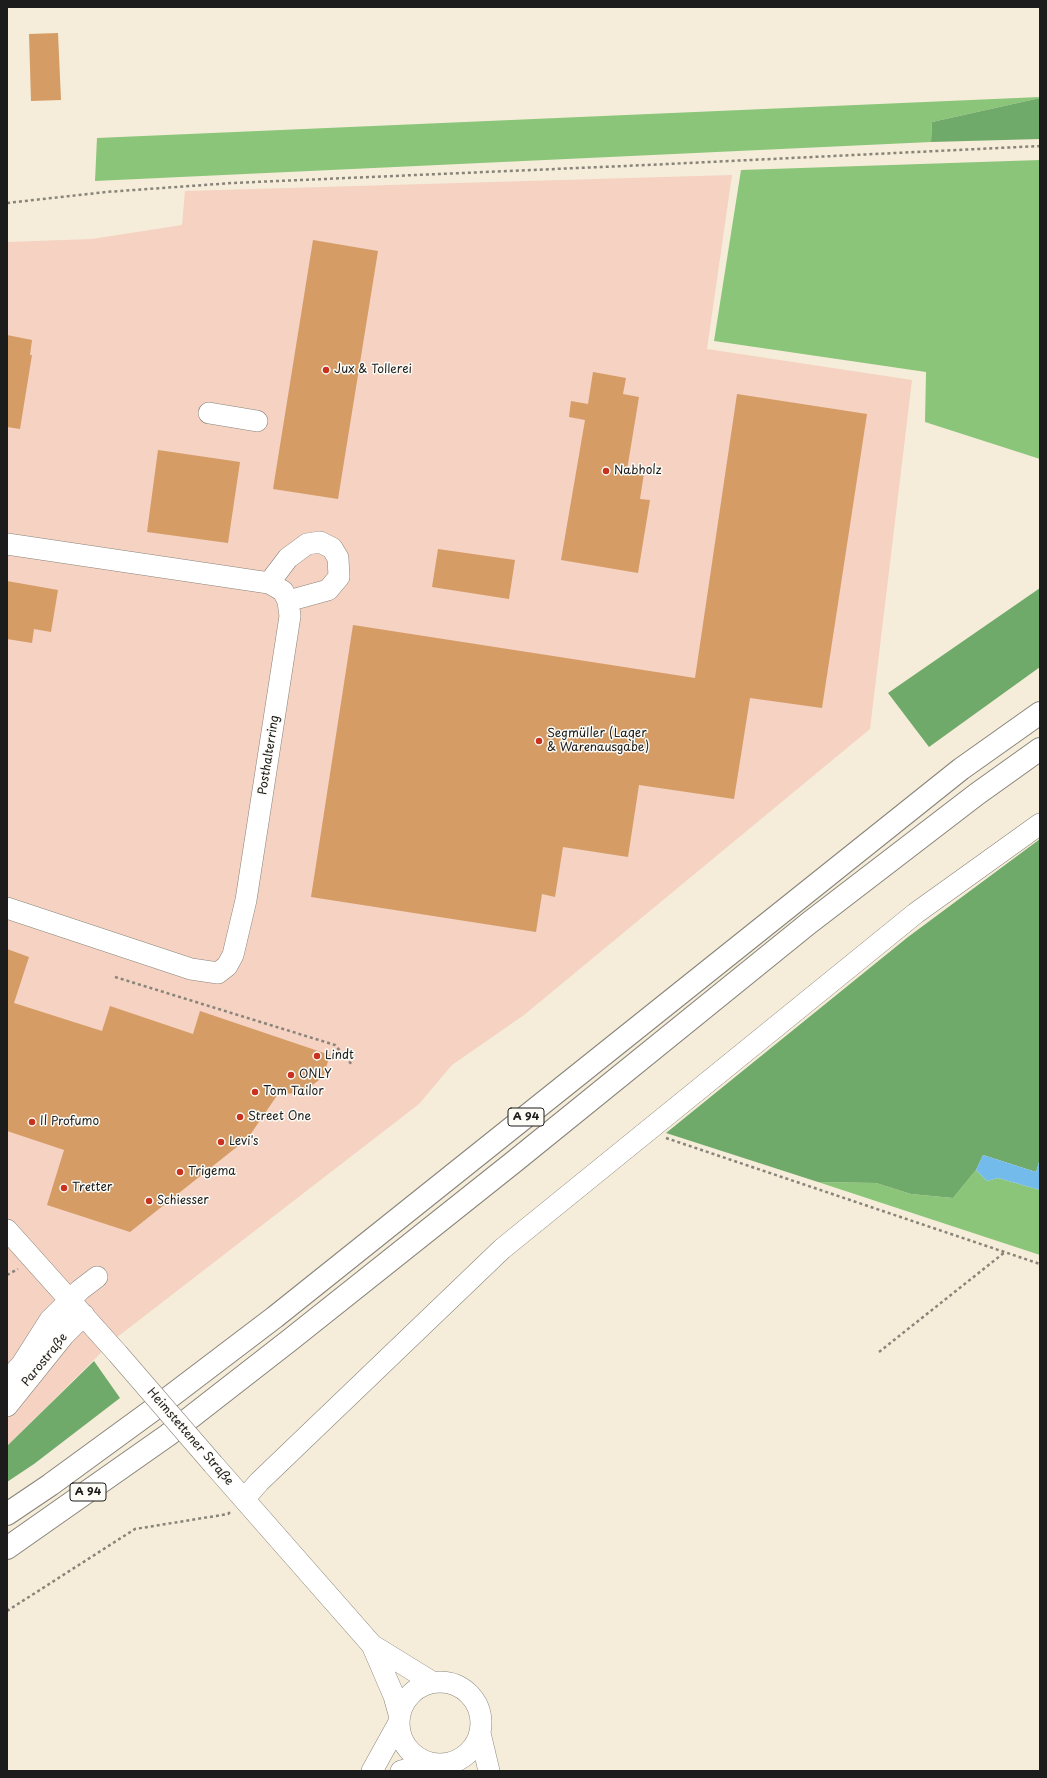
<!DOCTYPE html>
<html>
<head>
<meta charset="utf-8">
<style>
  body { margin:0 }
  #map { position:relative; width:1047px; height:1778px; overflow:hidden; background:#f5edd9; font-family:"Playpen Sans",sans-serif }
  canvas { display:block }
  .frame { position:absolute; inset:0; border:8px solid #1c1c1c; pointer-events:none }
</style>
</head>
<body>
<div id="map">
<canvas width="1047" height="1778"></canvas>
<div class="frame"></div>
</div>
<script>
const g = document.querySelector('canvas').getContext('2d');
g.lineJoin = 'round';
function paint(path, color) { g.fillStyle = color; g.fill(path, 'evenodd'); }
const toPath = rows => new Path2D(rows.map(r => 'M' + r).join(''));
function trace(path, color, width, dash) { g.strokeStyle = color; g.lineWidth = width; g.lineCap = dash ? 'butt' : 'round'; g.setLineDash(dash || []); g.stroke(path); }
function write(font, color, halo, rows, align = 'center') {
  g.font = font + ' "Playpen Sans",sans-serif'; g.lineWidth = 3; g.setLineDash([]); g.textBaseline = 'middle'; g.strokeStyle = halo; g.fillStyle = color; for (const [text, x, y, turn = 0] of rows) {
    g.save(); g.translate(x, y); g.rotate((+turn || 0) * Math.PI / 180); g.textAlign = isNaN(turn) ? turn : align; if (halo) g.strokeText(text, 0, 0); g.fillText(text, 0, 0); g.restore();
  }
}
paint(toPath([
  [732,175,707,349,912,380,870,729,524,1015,452,1065,419,1104,116,1338,7,1446,7,242,92,239,182,225,185,191]
]), '#f5d2c2');
paint(toPath([
  [1040,97,1040,98,932,122,931,142,95,181,97,138],
  [1040,160,1040,459,925,422,926,372,714,341,741,170],
  [976,1170,987,1181,998,1178,1040,1190,1040,1255,818,1182,876,1183,911,1194,953,1198]
]), '#8bc57a');
paint(toPath([
  [1040,98,1040,139,931,142,932,122],
  [1040,588,1040,667,929,747,888,693],
  [1040,839,1040,1159,1036,1172,983,1155,976,1170,953,1198,911,1194,876,1183,818,1182,666,1133,908,937],
  [94,1361,120,1398,34,1464,7,1482,7,1446]
]), '#70aa6a');
paint(toPath([
  [983,1155,1036,1172,1040,1159,1040,1190,998,1178,987,1181,976,1170]
]), '#73bbeb');
paint(toPath([
  [58,33,61,100,31,101,29,34],
  [313,240,378,251,338,499,273,489],
  [7,335,32,340,30,355,32,355,20,429,7,427],
  [593,372,626,378,623,394,639,397,627,470,644,473,640,499,650,500,638,573,561,560,585,420,569,417,571,401,588,404],
  [737,394,867,414,822,708,750,698,734,799,639,785,628,857,563,847,555,897,542,894,536,932,311,897,353,625,695,678],
  [158,450,240,462,228,543,147,532],
  [438,549,515,560,509,599,432,587],
  [7,581,58,590,51,632,34,629,32,643,7,639],
  [7,949,29,957,14,1003,102,1031,110,1006,193,1034,200,1011,330,1055,323,1077,302,1093,278,1094,248,1138,130,1232,47,1205,64,1150,7,1131]
]), '#d59c66');
const minor = toPath([
  [209,413,257,421],
  [7,544,269,583,283,591,288,601,290,616,246,900,233,955,227,966,218,973,191,969,7,908],
  [269,583,288,558,307,544,320,542,332,548,338,558,339,577,328,590,288,601],
  [7,1230,118,1354],
  [7,1381,22,1364,50,1320,80,1290,97,1277],
  [7,1406,64,1335,84,1315],
  [213,1464,372,1645,432,1682],
  [245,1498,259,1482,502,1249,916,913,1040,824],
  [372,1645,394,1696,399,1714],
  '399 1723a41 41 0 1 1 82 0a41 41 0 1 1-82 0Z',
  [480,1733,489,1771],
  [372,1771,398,1724],
  [401,1771,429,1763]
]);
const highway = toPath([
  [7,1514,50,1485,150,1412,275,1317,961,769,1040,713],
  [7,1548,168,1435,290,1340,515,1161,809,923,977,794,1040,749]
]);
trace(minor, '#88847a', 22);
trace(highway, '#88847a', 24);
trace(toPath([
  [7,203,106,192,232,183,647,165,1040,146],
  [115,977,335,1045,353,1066],
  [666,1138,1040,1264],
  [7,1275,18,1269],
  [879,1352,1005,1252],
  [7,1611,135,1529,228,1514,231,1511]
]), '#88847a', 2.5, [3, 3]);
trace(minor, '#fff', 21);
trace(highway, '#fff', 22);
const minorBridge = toPath([
  [118,1354,213,1464]
]);
trace(minorBridge, '#88847a', 22, []);
trace(minorBridge, '#fff', 21);
for (const [x, y, r, color] of [
  [326,370,4,"#c8321e"],
  [606,471,4,"#c8321e"],
  [539,741,4,"#c8321e"],
  [317,1056,4,"#c8321e"],
  [291,1075,4,"#c8321e"],
  [255,1092,4,"#c8321e"],
  [240,1117,4,"#c8321e"],
  [32,1122,4,"#c8321e"],
  [221,1142,4,"#c8321e"],
  [180,1172,4,"#c8321e"],
  [64,1188,4,"#c8321e"],
  [149,1201,4,"#c8321e"]
]) { const dot = new Path2D(); dot.arc(x, y, r, 0, 2 * Math.PI); g.fillStyle = color; g.fill(dot); trace(dot, '#fdfcf7', 1.5); }
for (const [x, y, w] of [
  [526,1117,36],
  [88,1492,36]
]) { const box = new Path2D(); box.roundRect(x - w / 2, y - 9, w, 18, 3); g.fillStyle = '#fdfcf7'; g.fill(box); trace(box, '#1c1c1c', 1); }
write('bold 11px', '#1c1c1c', null, [
  ["A 94",526,1117],
  ["A 94",88,1492]
]);
write('12px', '#1c1c1c', '#fdfcf7', [
  ["Jux & Tollerei",334,370],
  ["Nabholz",614,471],
  ["Segmüller (Lager",547,734],
  ["& Warenausgabe)",547,748],
  ["Lindt",325,1056],
  ["ONLY",299,1075],
  ["Tom Tailor",263,1092],
  ["Street One",248,1117],
  ["Il Profumo",40,1122],
  ["Levi's",229,1142],
  ["Trigema",188,1172],
  ["Tretter",72,1188],
  ["Schiesser",157,1201]
], 'left');
write('12px', '#1c1c1c', '#fdfcf7', [
  ["Posthalterring",269,755,-81],
  ["Parostraße",45,1360,-51],
  ["Heimstettener Straße",190,1437,49]
]);
</script>
</body>
</html>
